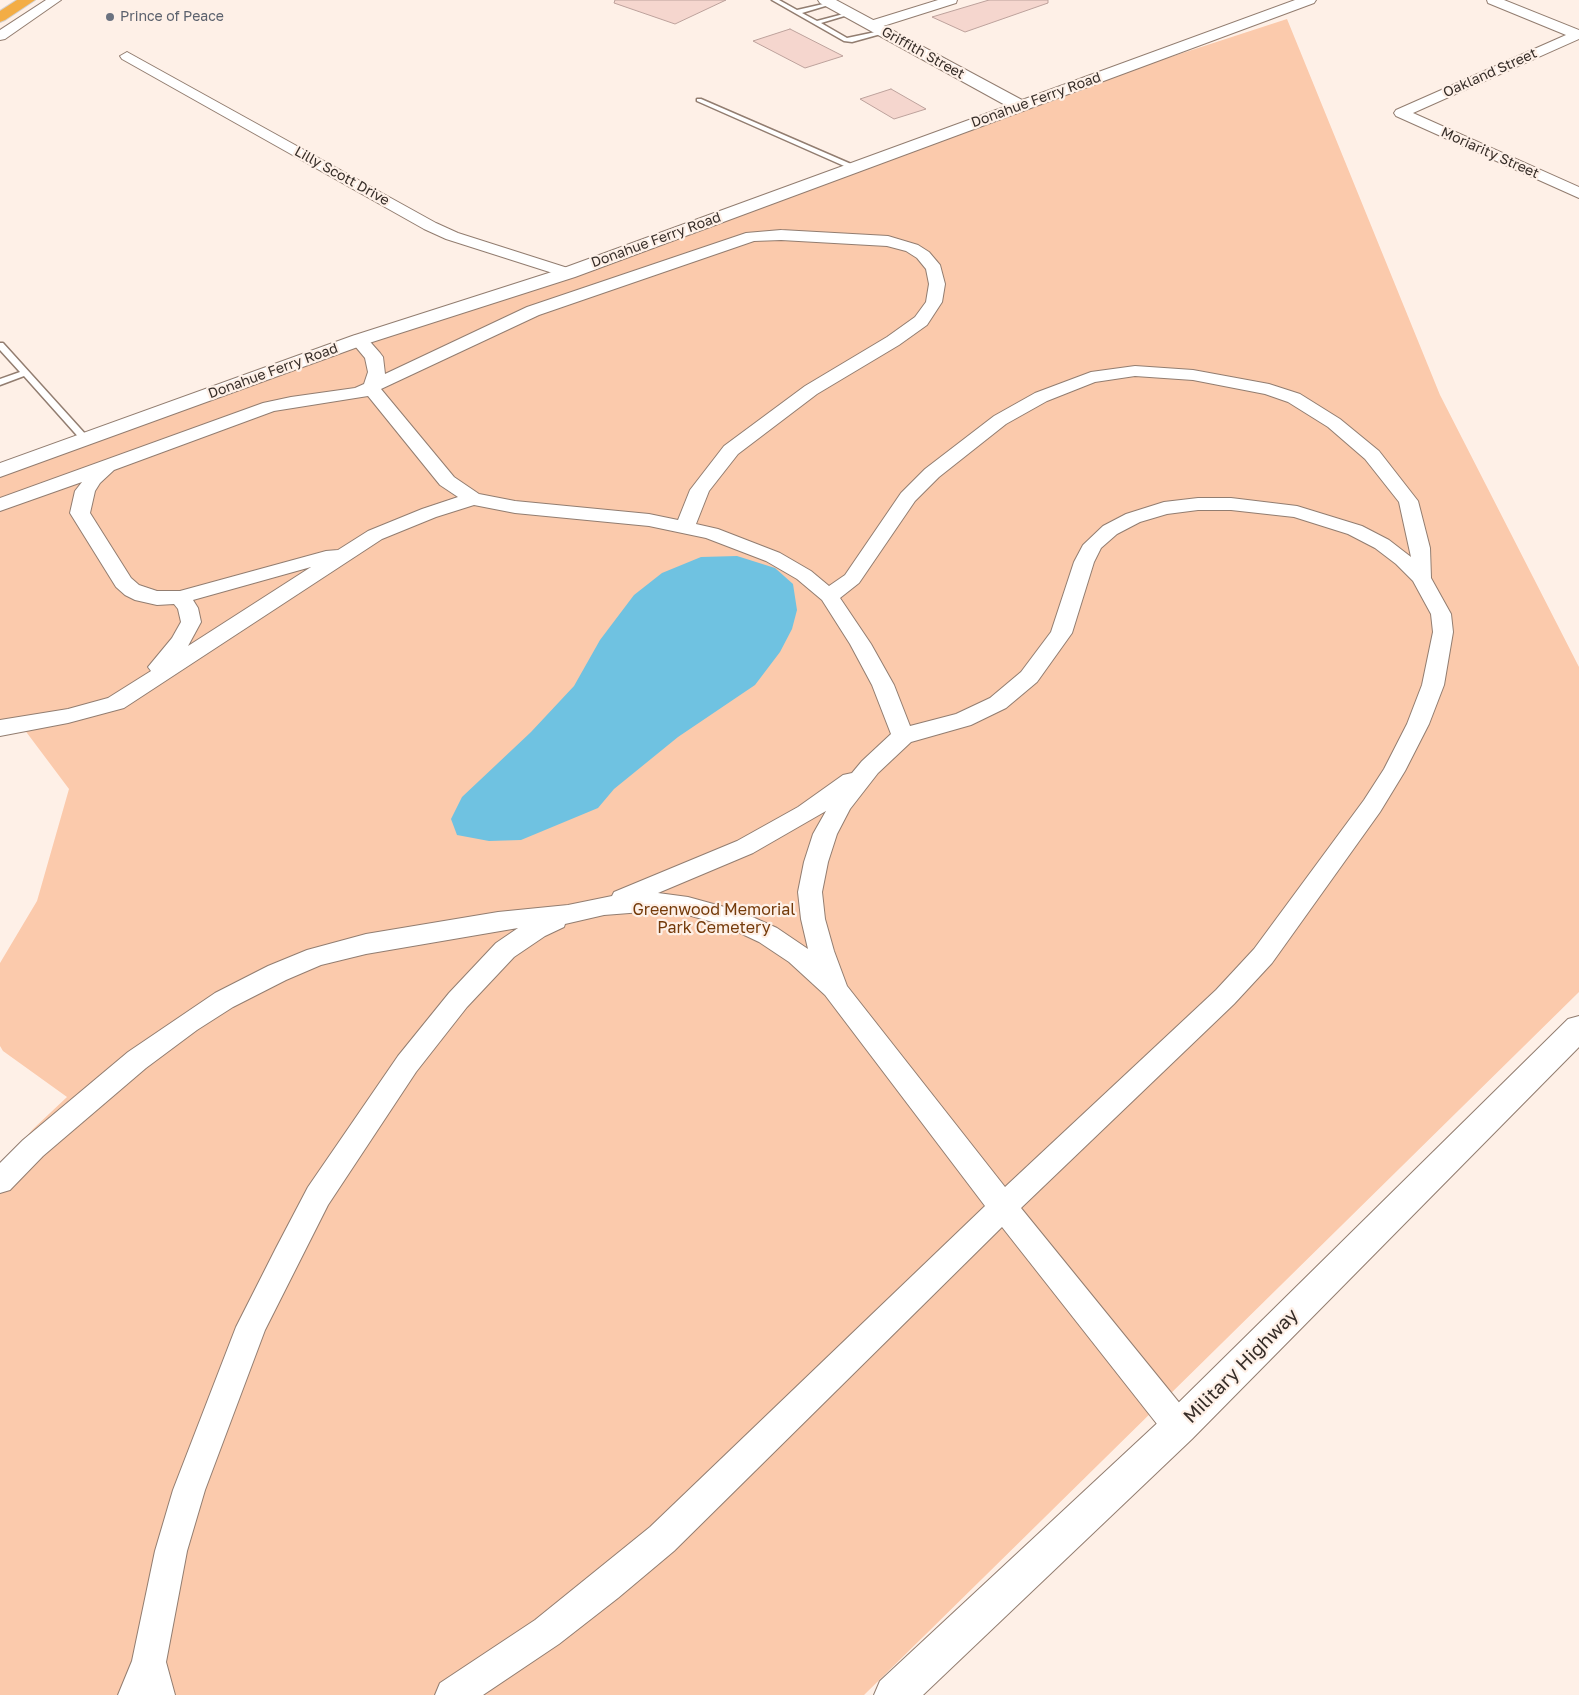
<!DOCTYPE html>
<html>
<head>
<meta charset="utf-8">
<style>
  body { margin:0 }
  canvas { display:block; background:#fef0e7 }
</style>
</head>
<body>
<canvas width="1579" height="1695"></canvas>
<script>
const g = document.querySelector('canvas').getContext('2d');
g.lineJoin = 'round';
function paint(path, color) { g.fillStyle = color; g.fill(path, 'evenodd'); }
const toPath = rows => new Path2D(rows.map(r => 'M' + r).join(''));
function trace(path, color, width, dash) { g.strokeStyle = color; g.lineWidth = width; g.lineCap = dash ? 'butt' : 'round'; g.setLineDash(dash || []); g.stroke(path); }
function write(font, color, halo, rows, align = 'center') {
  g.font = font + ' "Golos Text",sans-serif'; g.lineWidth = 4.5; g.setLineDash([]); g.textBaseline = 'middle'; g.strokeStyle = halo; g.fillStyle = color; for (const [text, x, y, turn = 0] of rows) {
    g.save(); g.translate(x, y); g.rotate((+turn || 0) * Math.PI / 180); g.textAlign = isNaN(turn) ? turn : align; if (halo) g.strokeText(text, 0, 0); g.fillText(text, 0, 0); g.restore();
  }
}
paint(toPath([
  [1287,19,1440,395,1579,667,1579,992,864,1695,0,1695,0,1170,32,1130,67,1097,3,1051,0,1046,0,963,37,901,69,789,24,729,0,734,0,473,1020,106]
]), '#fbcaac');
paint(toPath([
  [737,556,775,568,793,584,797,610,792,629,780,652,755,685,678,737,614,789,598,808,521,840,489,841,457,835,451,819,462,797,531,732,574,686,600,640,634,595,662,573,701,557]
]), '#6fc2e1');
const building = toPath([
  [615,0,726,0,675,24,614,3,615,0],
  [989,0,1048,0,1048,3,965,32,932,17,989,0],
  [790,29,843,56,805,68,753,41,790,29],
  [891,89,926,109,894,119,860,99,891,89]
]);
paint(building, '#f5d6ce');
trace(building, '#bda29c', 1);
const lane = toPath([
  [772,0,779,0,797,10,832,2,832,4,802,13,817,21,851,12,851,14,821,23,847,38,885,30,888,32,852,42,844,41,772,0],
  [697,99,701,99,858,167,851,169,697,101,697,99],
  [0,343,3,343,88,437,88,441,82,441,24,376,0,385,0,379,20,372,0,350,0,343]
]);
const street = toPath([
  [46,0,61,0,5,39,0,40,0,30,46,0],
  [938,0,957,0,956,3,877,28,867,28,865,25,867,22,938,0],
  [1487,0,1504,0,1579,30,1579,39,1413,113,1579,187,1579,198,1396,116,1394,113,1396,110,1566,35,1488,3,1487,0],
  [127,52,436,223,458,233,574,270,576,273,574,276,562,276,446,239,424,229,122,59,120,56,127,52],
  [781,230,888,236,918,245,929,252,940,265,945,284,942,302,927,325,899,345,817,394,738,454,709,491,696,524,718,529,780,553,811,571,829,586,845,575,901,493,925,469,994,416,1035,393,1091,372,1135,366,1193,370,1269,384,1300,394,1340,419,1379,451,1418,501,1430,548,1431,578,1451,614,1453,632,1444,685,1429,724,1405,771,1380,812,1272,963,1234,1004,1021,1208,1190,1416,1195,1427,1190,1438,1179,1442,1168,1438,1002,1227,674,1551,618,1598,559,1644,483,1695,435,1695,440,1683,535,1620,650,1527,985,1206,825,995,789,962,759,942,723,925,688,915,655,911,604,915,565,924,564,927,545,936,514,957,467,1007,416,1072,328,1205,265,1330,205,1490,187,1551,166,1662,175,1695,118,1695,132,1661,155,1551,173,1490,236,1327,276,1248,308,1187,398,1056,449,993,496,943,518,928,366,954,321,965,286,980,233,1007,197,1030,146,1068,43,1156,10,1190,0,1193,0,1163,23,1140,128,1052,215,993,268,966,307,950,366,934,498,912,568,905,612,896,614,892,737,841,798,807,843,775,852,773,862,761,891,734,872,685,850,644,822,600,797,579,766,561,706,538,649,526,515,513,474,505,436,517,382,539,124,708,68,723,0,736,0,720,68,709,108,698,151,671,148,667,172,638,181,622,178,609,174,604,157,605,135,600,125,595,116,587,70,513,75,491,82,482,0,511,0,498,263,403,291,397,355,388,364,384,368,372,365,358,350,340,353,336,359,335,365,336,380,353,383,357,385,374,527,307,746,233,781,230],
  [781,240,887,246,906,251,917,258,926,269,929,284,926,302,915,317,887,337,805,386,724,446,690,490,678,520,649,514,515,501,479,494,454,477,381,389,539,315,754,241,781,240],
  [1135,376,1193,380,1265,394,1288,402,1328,427,1365,459,1399,502,1411,557,1389,540,1362,526,1297,506,1231,498,1198,498,1164,502,1126,514,1103,526,1083,545,1074,562,1051,632,1021,672,990,698,956,714,910,726,894,685,871,644,840,598,859,583,915,501,939,477,1006,424,1047,401,1095,382,1135,376],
  [368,396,440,485,458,497,422,509,368,531,338,550,326,551,180,591,157,591,139,585,131,578,90,513,95,491,100,483,114,470,274,411,368,396],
  [1198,510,1231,510,1294,517,1348,534,1375,548,1396,564,1413,581,1431,614,1433,632,1422,685,1407,724,1384,769,1364,800,1254,949,1216,990,1005,1187,847,986,834,951,825,919,822,892,828,862,837,834,850,809,878,773,911,742,971,725,1006,708,1037,682,1072,633,1094,562,1101,548,1117,534,1140,522,1167,514,1198,510],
  [311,567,188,646,201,622,198,608,193,600,311,567],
  [826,811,813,834,804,862,798,892,801,919,808,949,777,928,739,911,688,897,658,893,753,853,826,811]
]);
const secondary = toPath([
  [818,0,836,0,1022,100,1295,0,1316,0,1314,3,575,277,366,344,0,477,0,463,352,336,561,269,1007,106,820,3,818,0],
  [1579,1016,1579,1047,1192,1439,923,1695,874,1695,880,1681,1166,1415,1568,1019,1579,1016]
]);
const highway = toPath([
  [17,0,35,0,5,20,0,22,0,11,17,0]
]);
trace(lane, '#927d70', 3);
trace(street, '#927d70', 2);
trace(secondary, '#927d70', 2);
trace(highway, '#d3d1d0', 2);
paint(lane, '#fff');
paint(street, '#fff');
paint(secondary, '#fff');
paint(highway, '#f3ad45');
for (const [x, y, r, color] of [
  [110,17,5,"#6b7280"]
]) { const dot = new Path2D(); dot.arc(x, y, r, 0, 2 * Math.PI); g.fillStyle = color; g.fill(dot); trace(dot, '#fef0e7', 2); }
write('14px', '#5b616d', '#fef0e7', [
  ["Prince of Peace",120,17]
], 'left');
write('14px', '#362d28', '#fef0e7', [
  ["Griffith Street",923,53,29],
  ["Oakland Street",1490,73,-24],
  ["Donahue Ferry Road",1036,100,-20],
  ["Moriarity Street",1490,153,24],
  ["Lilly Scott Drive",342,176,29],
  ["Donahue Ferry Road",656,240,-20],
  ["Donahue Ferry Road",273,371,-20]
]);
write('16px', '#743a0a', '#fef0e7', [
  ["Greenwood Memorial",714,910],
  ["Park Cemetery",714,928]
]);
write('19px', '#362d28', '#fef0e7', [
  ["Military Highway",1241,1366,-45]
]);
</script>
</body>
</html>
